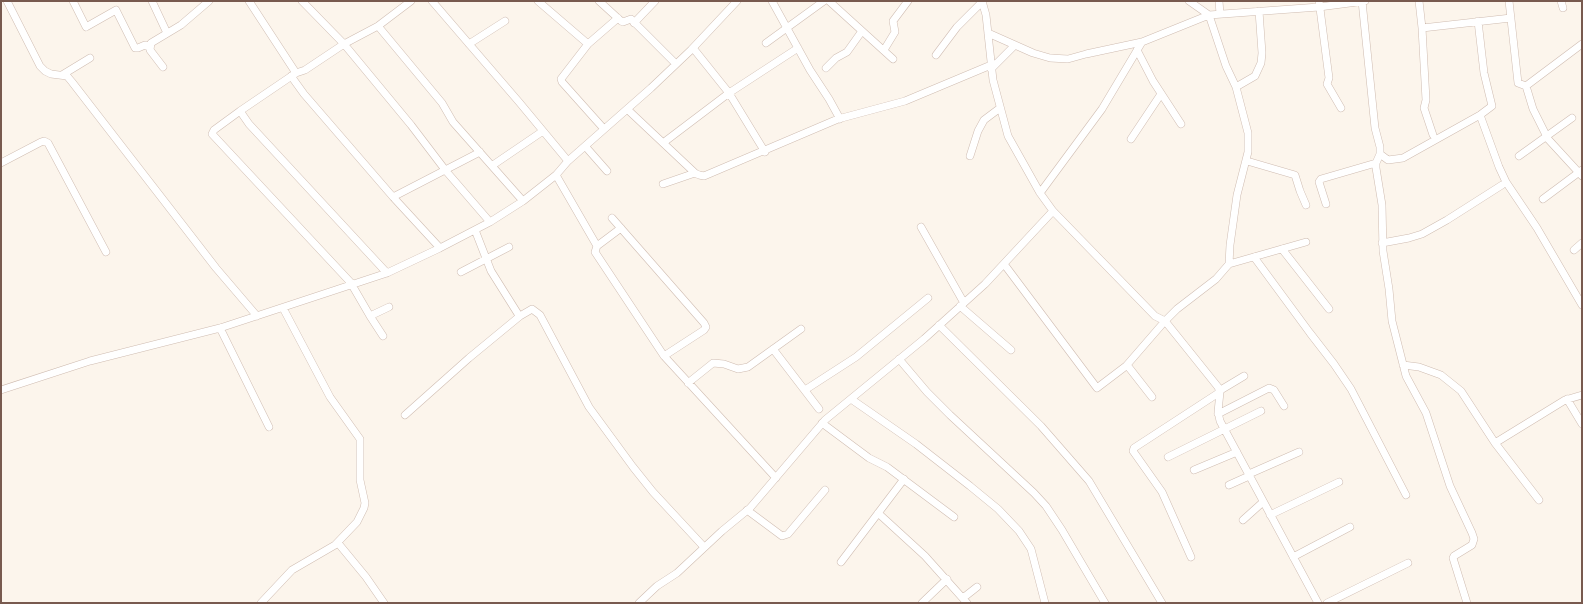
<!DOCTYPE html>
<html>
<head>
<meta charset="utf-8">
<style>
  body { margin:0 }
  #map { position:relative; width:1583px; height:604px; overflow:hidden; background:#fcf5ec; font-family:"Space Grotesk",sans-serif }
  canvas { display:block }
  .frame { position:absolute; inset:0; border:2px solid #785a4f; pointer-events:none }
</style>
</head>
<body>
<div id="map">
<canvas width="1583" height="604"></canvas>
<div class="frame"></div>
</div>
<script>
const g = document.querySelector('canvas').getContext('2d');
g.lineJoin = 'round';
const toPath = rows => new Path2D(rows.map(r => 'M' + r).join(''));
function trace(path, color, width, dash) { g.strokeStyle = color; g.lineWidth = width; g.lineCap = dash ? 'butt' : 'round'; g.setLineDash(dash || []); g.stroke(path); }
const minor = toPath([
  [7,1,40,66,45,71,51,74,67,76,72,82,216,268,257,316],
  [73,1,86,27,116,10,135,48,138,48,145,45,149,47],
  [152,1,167,33],
  [249,1,296,73,240,111,249,124,387,273],
  [302,1,344,44,411,125,446,171,490,222],
  [432,1,519,102,568,161],
  [538,1,588,44],
  [599,1,621,21,623,22,631,19,676,64],
  [772,1,810,70,829,99,840,119],
  [829,1,893,59],
  [982,1,986,15,993,80,1008,136,1040,193,1053,211,1155,316,1165,321,1218,387,1220,392,1218,412,1220,421,1318,603],
  [1219,1,1220,14],
  [1319,1,1329,78,1327,84,1341,108],
  [1362,1,1375,128,1380,147,1380,154,1376,163,1376,168,1382,205,1383,251,1389,289,1392,321,1406,376,1426,413,1450,486,1472,533,1474,539,1472,545,1454,556,1453,558,1467,603],
  [1419,1,1422,28,1511,18],
  [1509,1,1518,83,1526,86,1582,44],
  [1561,1,1563,8],
  [634,23,655,1],
  [378,26,442,103,453,122,523,201],
  [1422,28,1426,100,1424,108,1433,135],
  [988,33,1033,53,1050,58,1068,59,1086,54,1142,42],
  [766,43,824,1],
  [469,44,505,21],
  [693,48,729,93,765,152],
  [884,50,895,32,893,21,908,1],
  [1137,50,1153,81,1181,124],
  [936,55,957,27,982,2],
  [163,67,150,50,151,43,181,25,209,1],
  [826,68,836,58,847,52,862,31],
  [991,69,1015,45],
  [296,73,305,70,344,44,378,26,411,1],
  [62,75,90,58],
  [291,76,304,94,393,197,440,248],
  [1526,86,1533,109,1548,139,1582,176],
  [1236,87,1255,76,1261,63,1262,53,1259,11],
  [627,109,695,173,699,175,704,176,838,119,905,101,991,65],
  [240,111,214,130,212,134,353,285],
  [1480,115,1499,167,1506,182,1537,228,1582,305],
  [604,129,562,82,561,79,588,44,618,18],
  [1131,139,1161,94],
  [663,143,729,93,798,48],
  [585,146,607,171],
  [1380,154,1388,160,1403,158,1480,115,1492,106,1484,73,1478,21],
  [970,156,978,131,984,120,1000,108],
  [1519,156,1572,118],
  [1247,161,1295,175,1300,191,1306,205],
  [1,163,41,142,44,141,48,143,106,252],
  [493,165,543,131],
  [556,175,597,246,595,252,664,356,776,478],
  [663,184,695,173],
  [1040,193,1102,109,1142,42,1209,15,1319,7,1365,1],
  [393,197,480,152],
  [1543,199,1582,170],
  [1326,204,1319,182,1321,179,1376,163],
  [612,218,704,323,706,327,704,330,664,356],
  [921,227,964,303],
  [475,230,491,271,518,314,520,316,532,309,540,315,589,407,633,467,653,492,704,547],
  [1382,243,1409,238,1422,234,1447,220,1502,185],
  [597,246,621,228],
  [1282,249,1329,309],
  [1574,250,1582,243],
  [1254,257,1310,333,1334,364,1351,389,1406,495],
  [1004,264,1097,388,1126,366,1165,321,1177,309,1216,279,1229,264,1230,245,1237,195,1248,152,1248,133,1236,87,1226,66,1209,15,1189,1],
  [1229,264,1306,242],
  [461,272,509,247],
  [352,285,370,316,383,336],
  [960,306,1011,350],
  [370,316,389,307],
  [939,325,1041,426,1089,481,1162,603],
  [220,328,269,427],
  [773,349,819,409],
  [899,359,927,392,950,415,1034,493,1046,506,1062,530,1105,603],
  [1127,365,1152,397],
  [1403,365,1419,367,1441,375,1461,391,1495,443,1539,500],
  [688,383,713,363,724,364,738,369,748,367,801,329],
  [1,390,90,361,220,328,387,273,440,248,490,222,523,201,556,175,568,161,651,88,691,50,737,1],
  [805,390,856,357,928,298],
  [1219,391,1244,376],
  [851,399,916,444,970,486,998,509,1019,531,1031,549,1045,603],
  [1567,399,1582,424],
  [1218,414,1269,388,1274,390,1284,406],
  [405,415,469,358,520,316],
  [822,423,869,458,887,467,954,517],
  [1495,443,1565,400,1582,395],
  [1168,457,1261,411],
  [1194,470,1237,452],
  [1249,474,1299,452],
  [1229,485,1249,476],
  [747,510,782,536,788,534,825,490],
  [878,513,925,556,967,603],
  [1270,515,1339,482],
  [1243,520,1263,502],
  [338,543,366,577,384,603],
  [1191,557,1162,492,1133,451,1134,448,1220,392],
  [1293,557,1350,527],
  [841,562,904,479],
  [963,598,977,587],
  [261,603,292,570,335,545,357,522,364,508,365,503,360,480,360,439,330,397,283,308],
  [639,603,657,586,677,573,722,531,750,508,825,420,924,339,985,284,1053,211],
  [922,603,947,579],
  [1327,603,1408,563]
]);
trace(minor, '#cfbcb1', 8);
trace(minor, '#fff', 7);
</script>
</body>
</html>
